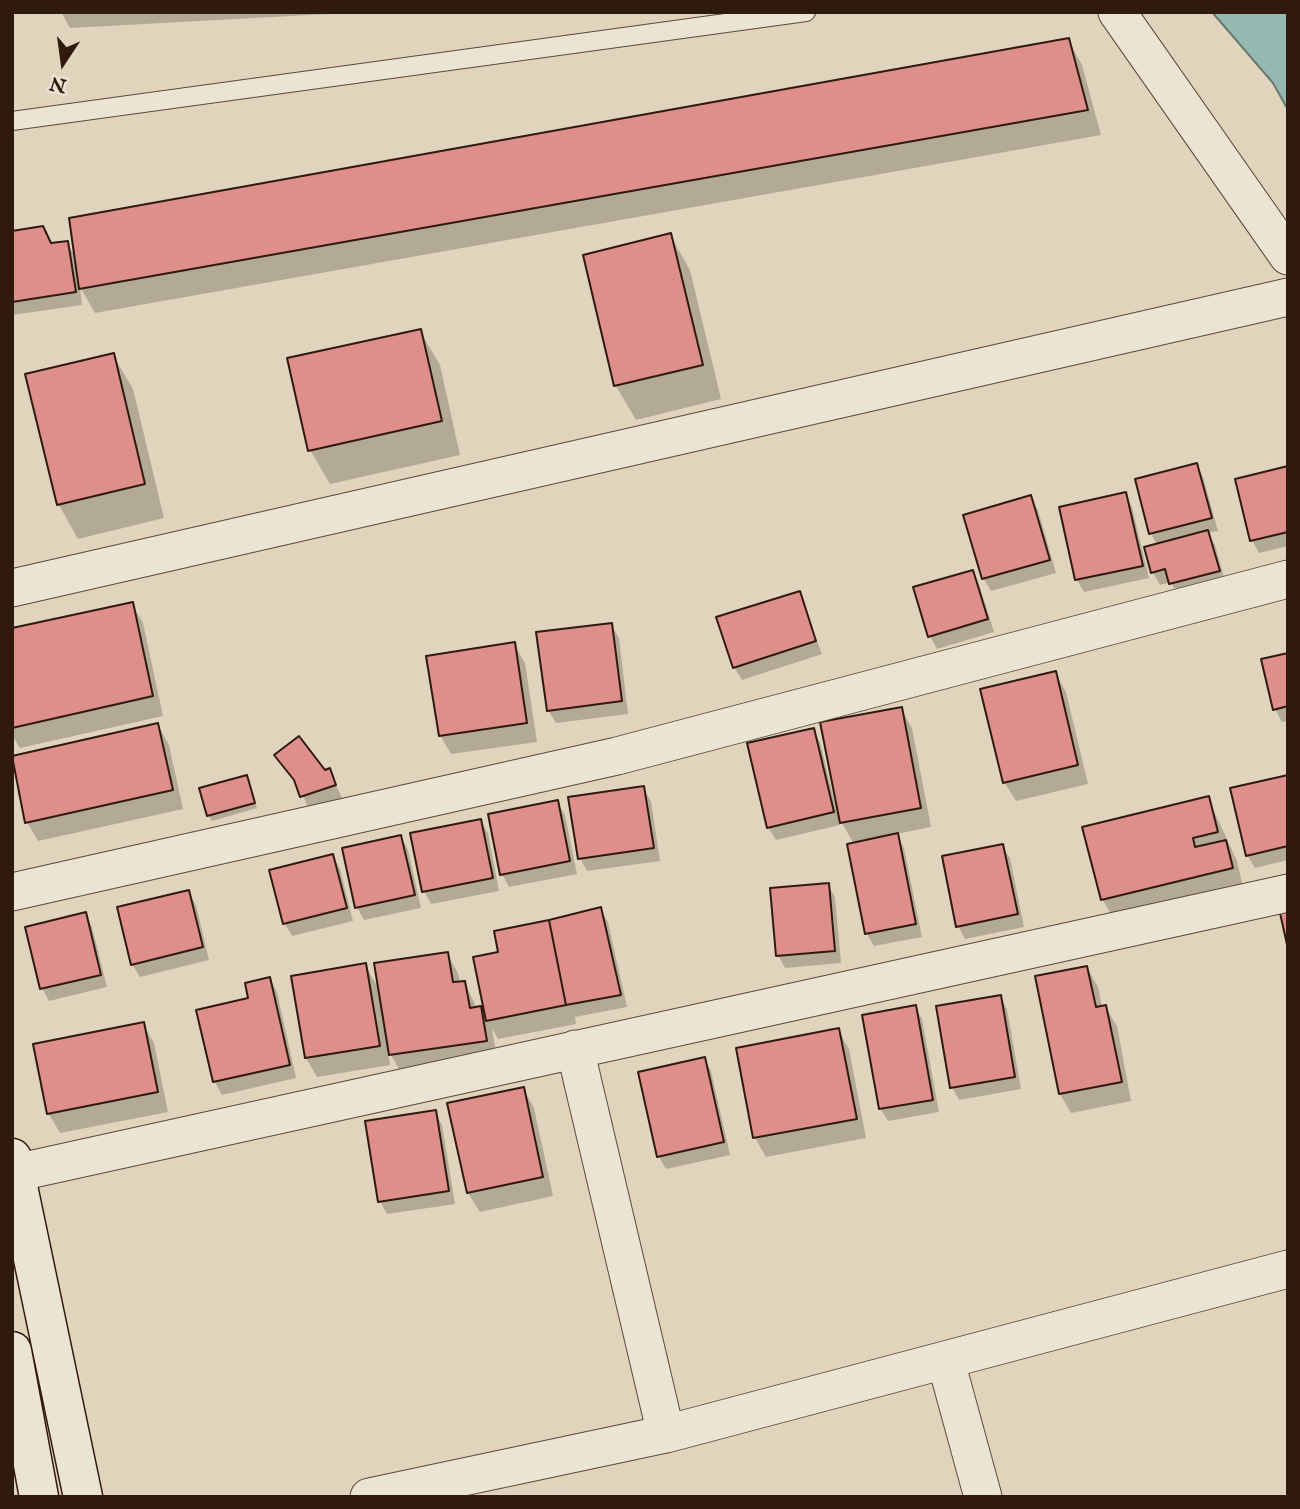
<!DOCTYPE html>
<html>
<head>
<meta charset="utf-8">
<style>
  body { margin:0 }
  #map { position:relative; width:1300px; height:1509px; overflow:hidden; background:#e0d5bc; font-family:"IM FELL English",serif }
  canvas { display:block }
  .frame { position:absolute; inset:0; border:14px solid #301a0e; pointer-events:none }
  .north { position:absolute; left:28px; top:28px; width:70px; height:70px; -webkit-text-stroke:5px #ebe4d3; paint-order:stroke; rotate:193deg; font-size:19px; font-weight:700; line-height:28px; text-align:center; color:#301a0e }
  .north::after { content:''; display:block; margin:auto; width:24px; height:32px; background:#301a0e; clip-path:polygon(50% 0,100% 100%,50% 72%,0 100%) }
</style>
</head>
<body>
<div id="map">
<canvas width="1300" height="1509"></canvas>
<div class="frame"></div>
<div class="north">N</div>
</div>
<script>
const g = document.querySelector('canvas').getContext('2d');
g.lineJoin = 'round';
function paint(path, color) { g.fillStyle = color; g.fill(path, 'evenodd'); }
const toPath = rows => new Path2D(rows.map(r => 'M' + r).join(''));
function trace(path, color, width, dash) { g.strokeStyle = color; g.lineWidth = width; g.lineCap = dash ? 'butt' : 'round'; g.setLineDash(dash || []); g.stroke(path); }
const water = toPath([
  [1212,12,1288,12,1288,110,1273,83,1212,12]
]);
paint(water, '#94b9b0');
trace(water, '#6c796f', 2);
paint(toPath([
  [61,12,366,12,70,28],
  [1068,40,1082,65,1101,135,95,313,80,287,82,305,12,315,12,232,51,245,67,243,76,258],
  [670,235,690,270,721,399,636,420,616,386,585,256],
  [420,331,440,365,460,455,330,484,310,450],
  [113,355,133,389,164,518,78,539,59,505],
  [1196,465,1203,477,1218,531,1208,533,1215,545,1226,584,1178,596,1171,582,1160,585,1153,573,1147,548,1157,545,1151,533],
  [1288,467,1288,546,1259,553,1252,540],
  [1125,494,1132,507,1149,578,1084,592,1077,580],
  [1030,497,1038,510,1056,573,991,591,984,579,965,516],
  [972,572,979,584,994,632,937,649,930,636],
  [799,593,822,654,742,680,734,667],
  [132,604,143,623,163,716,20,748,12,735,12,630],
  [611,625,619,638,628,714,556,723,548,710],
  [514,644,525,663,537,742,451,754,440,735],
  [1288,655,1288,721,1282,722,1275,709],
  [1055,673,1066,692,1088,784,1016,801,1004,782],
  [901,709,912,728,931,827,896,834,904,848,922,937,874,946,867,934,849,845,854,844,839,818,840,825,776,840,768,827,813,730,820,742,837,812,840,811],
  [158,725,169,745,183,809,38,841,27,822],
  [277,755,324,772,329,770,342,798,309,809,298,785],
  [246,777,257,808,212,821,208,815],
  [1288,777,1288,860,1255,868,1247,855],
  [643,788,651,801,660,861,587,871,580,858],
  [1208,798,1237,861,1243,887,1114,919,1103,900,1084,828],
  [557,802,565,815,577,874,509,887,502,874],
  [480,821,488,833,499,891,431,904,424,891],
  [401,837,408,850,421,908,364,920,357,907],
  [1002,846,1010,858,1024,927,965,939,958,926],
  [333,856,340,869,353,921,292,936,285,924,271,872],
  [828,885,835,897,841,963,785,968,778,955],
  [188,892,196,905,209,960,140,977,132,964],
  [600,909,608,922,627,1007,575,1017,576,1024,498,1039,492,1028,497,1060,402,1074,388,1050,390,1065,317,1077,306,1058,293,977,365,965,380,991,447,954,458,973,460,983,465,983,477,1009,481,1008,486,1018,500,953],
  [85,914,92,927,107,987,49,1001,42,988],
  [1087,968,1098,987,1102,1008,1105,1007,1117,1026,1131,1101,1071,1113,1060,1094,1037,977],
  [270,979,277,992,296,1078,222,1095,215,1082,198,1011,250,999],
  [1000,997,1007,1009,1021,1089,959,1100,952,1087],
  [915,1007,922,1019,939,1112,888,1121,880,1108],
  [143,1024,154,1043,168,1112,60,1133,49,1114,36,1046],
  [838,1030,849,1049,866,1138,766,1157,755,1138],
  [704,1059,711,1071,730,1155,666,1169,659,1157,641,1073],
  [523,1088,534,1108,553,1196,480,1212,468,1193],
  [435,1112,442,1125,455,1204,387,1214,380,1201]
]), '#0003');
const building = toPath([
  [1069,38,1088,110,79,289,69,218,1069,38],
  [43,226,51,243,68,241,76,292,12,302,12,231,43,226],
  [671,233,703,365,614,386,583,255,671,233],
  [421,329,442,421,308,451,287,358,421,329],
  [114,353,145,484,57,505,25,374,114,353],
  [1197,463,1212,518,1149,534,1135,479,1197,463],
  [1288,466,1288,532,1250,541,1235,479,1288,466],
  [1126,492,1143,566,1075,580,1059,507,1126,492],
  [1031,495,1050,560,982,579,963,515,1031,495],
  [1208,530,1220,571,1169,584,1165,569,1151,573,1144,547,1208,530],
  [973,570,988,619,928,637,913,587,973,570],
  [800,591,816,641,733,668,716,617,800,591],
  [133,602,153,696,12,728,12,628,133,602],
  [612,623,622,701,547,711,536,632,612,623],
  [515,642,527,723,439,736,426,656,515,642],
  [1288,653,1288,706,1273,710,1261,659,1288,653],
  [1056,671,1078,765,1003,783,980,689,1056,671],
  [902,707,921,808,840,823,820,722,902,707],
  [158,723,173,790,25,823,12,756,158,723],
  [814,728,834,812,767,828,747,743,814,728],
  [299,736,325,770,330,768,336,785,300,797,294,780,274,755,299,736],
  [247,775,255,803,207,816,199,788,247,775],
  [1288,775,1288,846,1246,856,1230,788,1288,775],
  [644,786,654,848,578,859,568,797,644,786],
  [1209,796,1218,832,1193,838,1195,847,1226,840,1233,868,1101,900,1082,827,1209,796],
  [558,800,570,861,500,875,488,814,558,800],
  [481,819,493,878,422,892,410,833,481,819],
  [898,833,916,924,865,934,847,844,898,833],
  [401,835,415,895,355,908,342,848,401,835],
  [1003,844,1018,914,956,927,942,856,1003,844],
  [333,854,347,908,283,924,269,870,333,854],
  [829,883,835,951,776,956,770,888,829,883],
  [189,890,203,947,131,965,117,907,189,890],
  [601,907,621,995,566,1005,549,920,601,907],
  [1288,911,1288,949,1280,913,1288,911],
  [86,912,101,975,40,989,25,927,86,912],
  [549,920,566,1005,486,1021,473,957,498,952,494,931,549,920],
  [448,952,453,982,465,981,470,1008,481,1006,487,1041,389,1055,374,963,448,952],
  [366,963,380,1046,305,1058,291,976,366,963],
  [1087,966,1096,1007,1106,1005,1122,1082,1059,1094,1035,976,1087,966],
  [270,977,290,1065,213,1082,196,1010,248,998,245,983,270,977],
  [1001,995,1015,1077,950,1088,936,1006,1001,995],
  [916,1005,933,1100,879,1109,862,1015,916,1005],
  [144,1022,158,1092,47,1114,33,1044,144,1022],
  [839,1028,857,1119,753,1138,736,1048,839,1028],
  [705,1057,724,1142,657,1157,638,1072,705,1057],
  [524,1087,543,1177,467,1193,447,1103,524,1087],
  [436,1110,449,1191,378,1202,365,1121,436,1110]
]);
paint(building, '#de8f8b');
trace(building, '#301a0e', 2);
const lane = toPath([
  [12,121,806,12]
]);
const street = toPath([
  [1117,12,1288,256],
  [12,588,1288,297],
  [12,892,617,756,1288,579],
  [575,1049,666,1434],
  [15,1173,1288,893],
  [946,1362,983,1497],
  [369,1497,666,1434,1288,1269]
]);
const secondary = toPath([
  [12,1158,83,1497],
  [12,1351,39,1497]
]);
trace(lane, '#5c493a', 20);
trace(street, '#5c493a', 39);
trace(secondary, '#301a0e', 41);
trace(lane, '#ebe4d3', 18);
trace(street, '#ebe4d3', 37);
trace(secondary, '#ebe4d3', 38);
</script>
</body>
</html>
